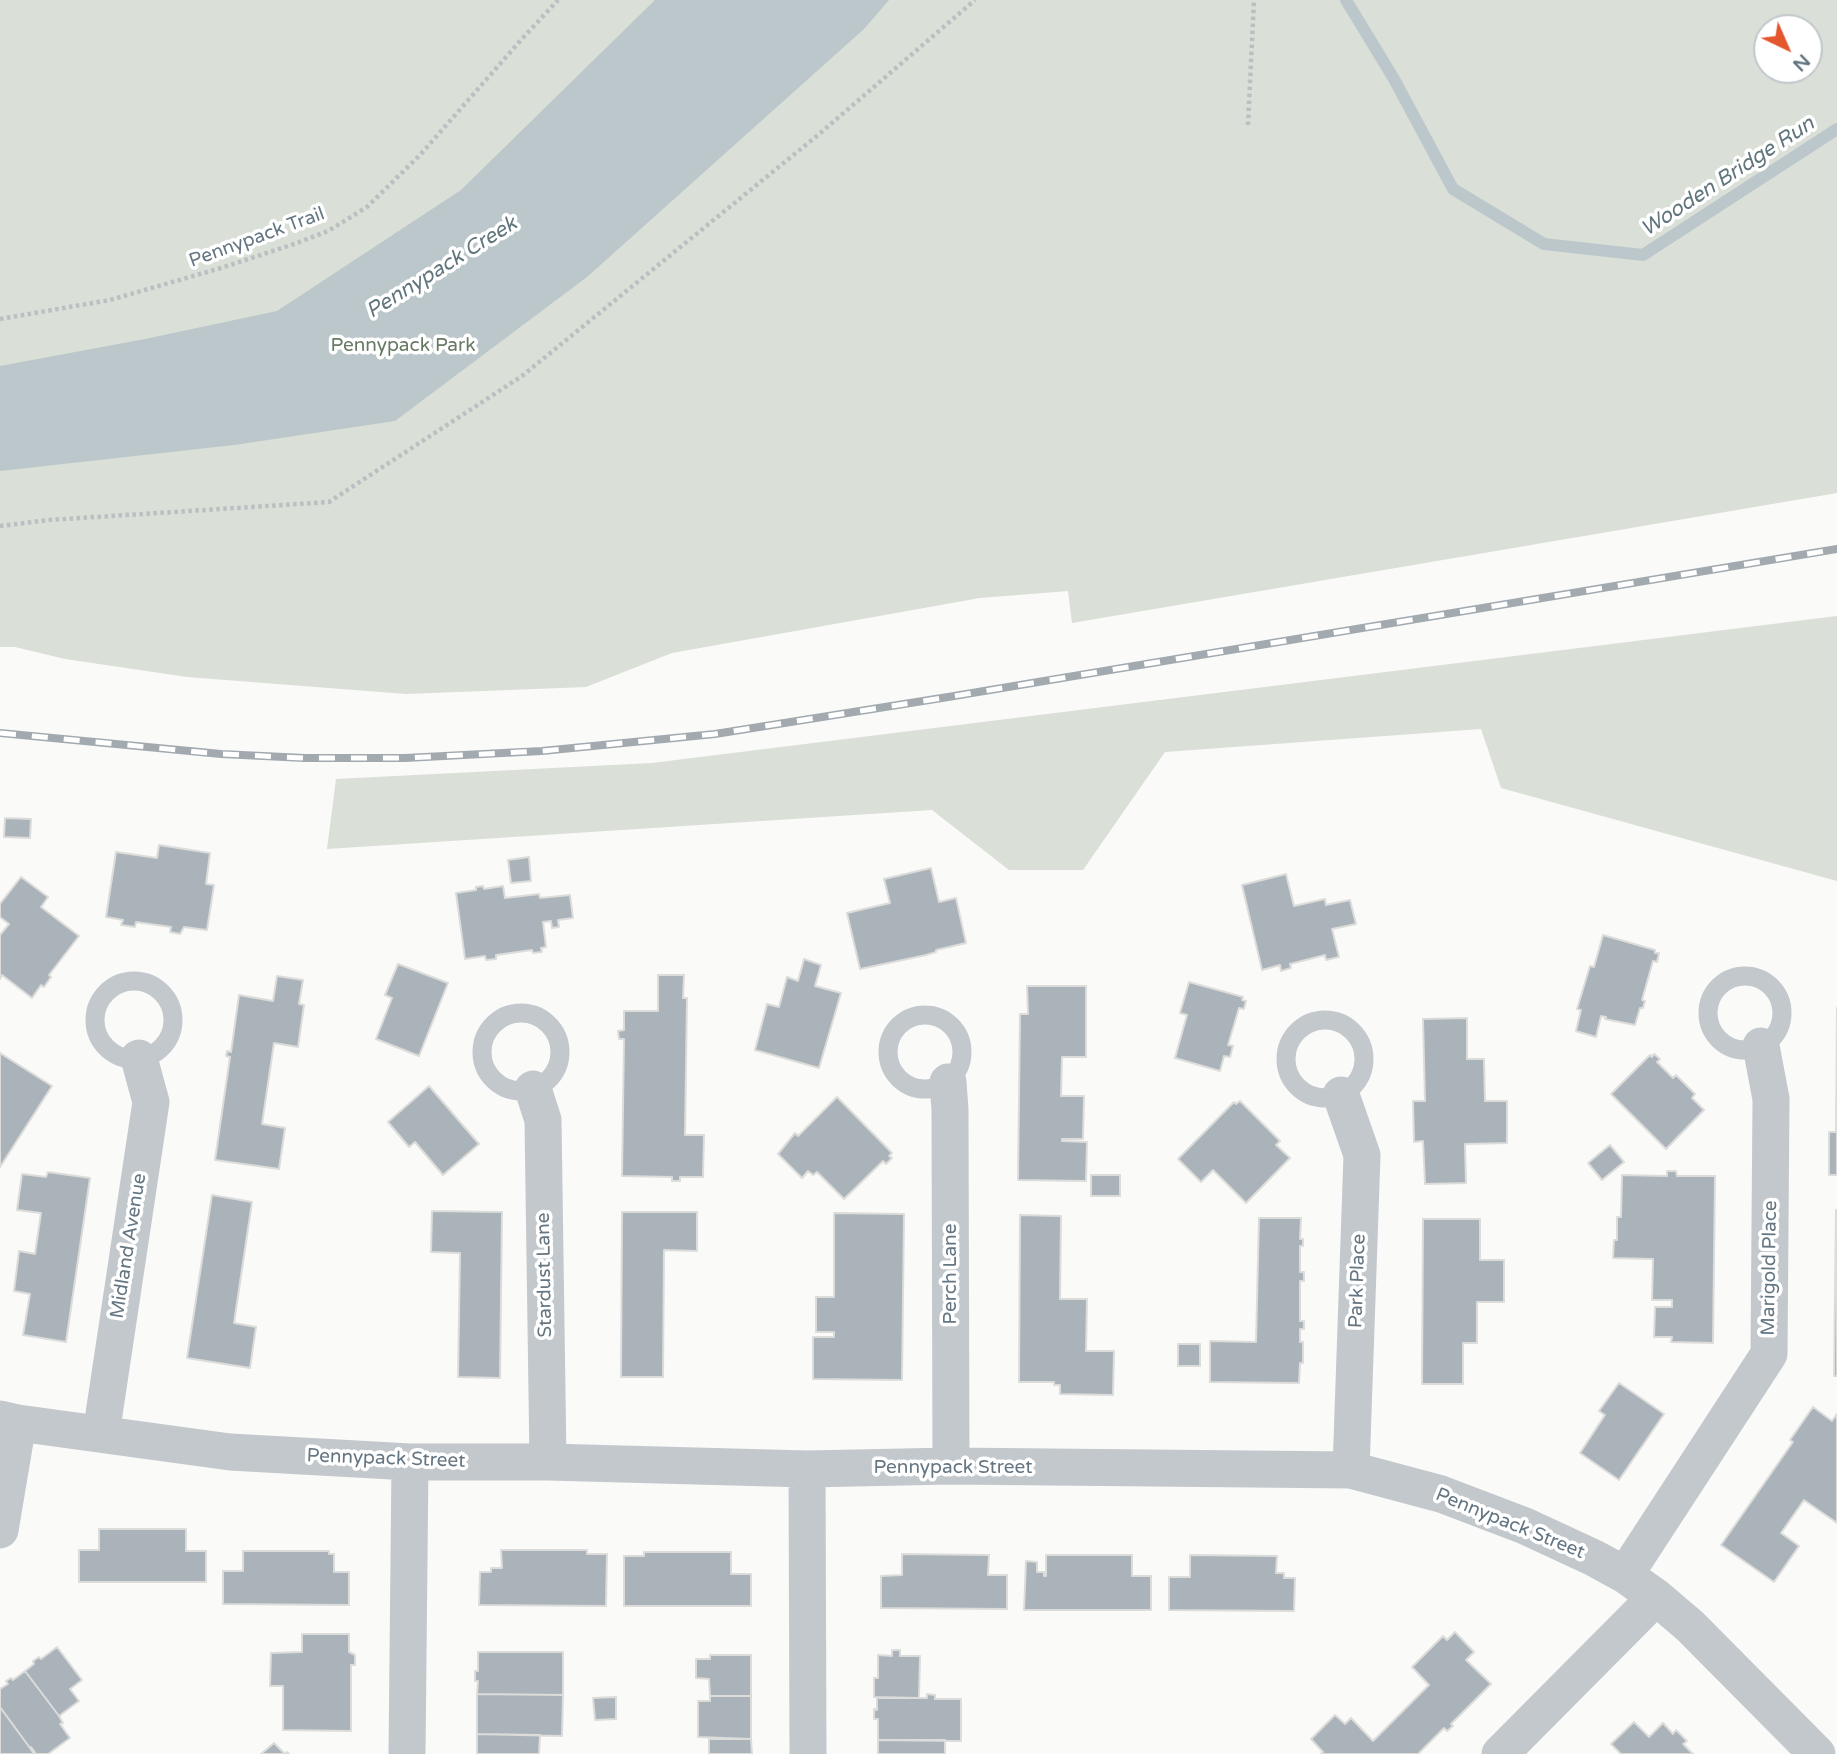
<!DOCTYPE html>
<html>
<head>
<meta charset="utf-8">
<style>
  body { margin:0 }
  #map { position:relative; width:1837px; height:1754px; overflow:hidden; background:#fafaf8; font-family:"Varela Round",sans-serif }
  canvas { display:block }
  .north { position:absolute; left:1753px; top:14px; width:70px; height:70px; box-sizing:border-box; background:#fff; border:2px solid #c1c8cd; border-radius:50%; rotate:136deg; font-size:19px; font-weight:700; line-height:28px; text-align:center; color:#657683 }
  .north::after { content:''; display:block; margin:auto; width:24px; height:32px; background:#e4572e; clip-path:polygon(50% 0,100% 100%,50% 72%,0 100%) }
</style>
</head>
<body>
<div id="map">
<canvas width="1837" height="1754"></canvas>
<div class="north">N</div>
</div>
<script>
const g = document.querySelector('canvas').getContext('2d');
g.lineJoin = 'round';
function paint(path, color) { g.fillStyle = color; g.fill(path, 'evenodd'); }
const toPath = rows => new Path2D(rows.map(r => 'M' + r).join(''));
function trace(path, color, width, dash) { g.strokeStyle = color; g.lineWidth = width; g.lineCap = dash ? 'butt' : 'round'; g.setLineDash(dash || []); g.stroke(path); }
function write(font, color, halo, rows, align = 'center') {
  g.font = font + ' "Varela Round",sans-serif'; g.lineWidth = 7; g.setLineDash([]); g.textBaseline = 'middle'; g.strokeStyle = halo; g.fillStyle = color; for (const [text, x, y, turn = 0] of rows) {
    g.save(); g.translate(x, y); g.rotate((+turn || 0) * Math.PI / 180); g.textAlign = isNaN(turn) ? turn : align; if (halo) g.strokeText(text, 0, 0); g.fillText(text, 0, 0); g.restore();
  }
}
paint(toPath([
  [0,0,1837,0,1837,493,1072,623,1068,591,980,598,672,653,586,687,406,694,187,677,65,659,15,647,0,647],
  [1767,28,1809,28,1809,70,1767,70],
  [1837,616,1837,881,1501,788,1481,729,1165,752,1083,870,1009,870,932,810,327,849,336,779,652,763]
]), '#dadfd7');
paint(toPath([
  [655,0,889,0,864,29,587,277,395,421,234,445,0,471,0,366,145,339,277,311,461,190]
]), '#bbc7cb');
trace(toPath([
  [1346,0,1394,79,1453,189,1544,244,1643,255,1837,129]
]), '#bbc7cb', 12);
const building = toPath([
  [5,818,31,819,30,838,4,837,5,818],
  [159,845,210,853,206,884,214,885,207,930,184,927,180,934,170,932,171,927,136,922,135,927,121,925,123,920,106,917,116,852,157,858,159,845],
  [529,857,531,881,511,883,508,860,529,857],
  [931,868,939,902,956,898,966,943,936,950,936,952,926,955,860,969,847,913,890,903,884,879,931,868],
  [1286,874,1294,906,1325,899,1326,905,1350,900,1356,924,1332,929,1339,957,1326,960,1325,955,1290,964,1291,968,1281,971,1280,965,1262,970,1242,885,1286,874],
  [21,877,48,897,41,907,79,936,49,975,51,977,44,987,41,985,32,998,2,975,0,979,0,935,9,924,0,917,0,904,21,877],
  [483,886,484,889,503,886,505,898,539,894,540,898,570,895,573,918,558,920,559,927,552,928,551,921,543,922,546,947,541,948,542,952,533,953,532,950,496,955,496,959,486,960,485,956,465,959,456,893,476,890,476,887,483,886],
  [1603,935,1655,950,1655,953,1659,953,1657,962,1653,961,1642,1000,1645,1001,1643,1008,1640,1008,1635,1025,1605,1019,1606,1017,1601,1016,1596,1037,1576,1031,1581,1010,1577,1009,1590,966,1594,967,1603,935],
  [804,959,821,965,815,986,841,993,819,1068,755,1050,767,1004,779,1007,787,977,798,981,804,959],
  [398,964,448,983,419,1056,376,1039,392,998,385,995,398,964],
  [658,975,684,975,683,998,687,998,685,1135,704,1135,703,1177,680,1177,680,1181,672,1181,672,1177,622,1176,624,1039,619,1039,618,1031,624,1030,624,1011,658,1011,658,975],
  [277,976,303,980,299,1004,304,1005,298,1047,274,1043,262,1124,285,1128,279,1169,215,1160,230,1057,226,1056,227,1051,231,1052,239,995,273,1001,277,976],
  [1189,982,1243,997,1242,1000,1246,1001,1244,1009,1239,1008,1228,1045,1233,1046,1230,1057,1224,1056,1220,1071,1175,1058,1187,1015,1180,1013,1189,982],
  [1027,986,1086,986,1086,1057,1062,1057,1061,1096,1084,1096,1083,1139,1062,1139,1062,1141,1087,1142,1086,1181,1018,1180,1020,1014,1028,1014,1027,986],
  [1837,1008,1837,1175,1829,1175,1829,1132,1836,1132,1837,1008],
  [1467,1018,1467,1059,1484,1059,1485,1101,1507,1101,1507,1143,1465,1144,1466,1183,1425,1184,1423,1141,1414,1142,1413,1101,1425,1101,1423,1019,1467,1018],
  [0,1053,52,1086,0,1167,0,1053],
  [1654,1054,1660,1059,1657,1062,1673,1078,1676,1075,1695,1094,1692,1098,1704,1110,1666,1149,1611,1094,1650,1055,1652,1057,1654,1054],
  [429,1086,479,1144,443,1175,415,1142,409,1147,388,1122,429,1086],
  [837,1097,892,1153,889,1156,892,1158,886,1164,883,1161,844,1199,817,1172,813,1175,808,1171,802,1178,778,1154,795,1133,798,1136,837,1097],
  [1240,1101,1280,1141,1276,1145,1290,1158,1246,1203,1213,1170,1201,1182,1178,1159,1234,1102,1236,1104,1240,1101],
  [1610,1145,1624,1162,1602,1180,1588,1163,1610,1145],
  [1667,1171,1676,1171,1677,1176,1715,1176,1713,1343,1671,1342,1672,1337,1654,1337,1655,1307,1672,1307,1672,1300,1652,1300,1653,1259,1613,1258,1614,1240,1617,1240,1617,1217,1621,1217,1622,1175,1667,1176,1667,1171],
  [48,1172,90,1178,66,1342,23,1335,30,1294,14,1291,19,1251,35,1254,41,1213,17,1210,22,1174,46,1177,48,1172],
  [1091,1175,1120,1175,1120,1196,1091,1196,1091,1175],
  [212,1195,252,1202,234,1323,256,1327,250,1368,187,1358,212,1195],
  [1836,1210,1837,1210,1837,1376,1834,1376,1836,1210],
  [432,1211,502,1212,500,1378,458,1377,460,1253,431,1252,432,1211],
  [622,1212,697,1212,697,1251,664,1250,663,1377,621,1377,622,1212],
  [834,1213,904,1214,902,1380,813,1379,813,1337,834,1337,834,1332,816,1332,816,1297,834,1297,834,1213],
  [1020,1215,1061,1216,1060,1299,1087,1299,1086,1351,1114,1351,1113,1395,1060,1394,1060,1385,1054,1385,1054,1382,1019,1382,1020,1215],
  [1259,1218,1301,1218,1300,1239,1303,1239,1303,1246,1300,1246,1300,1272,1304,1272,1304,1281,1300,1281,1300,1321,1304,1321,1304,1329,1300,1329,1300,1342,1303,1342,1303,1363,1300,1363,1299,1383,1210,1382,1210,1341,1256,1342,1259,1218],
  [1423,1219,1480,1219,1480,1260,1504,1260,1504,1302,1477,1302,1477,1343,1463,1343,1463,1384,1422,1384,1423,1219],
  [1178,1344,1200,1344,1200,1366,1178,1366,1178,1344],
  [1619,1383,1664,1414,1619,1480,1580,1453,1605,1415,1599,1411,1619,1383],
  [1813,1407,1832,1421,1837,1414,1837,1523,1804,1500,1781,1533,1799,1546,1774,1582,1721,1545,1793,1442,1790,1440,1813,1407],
  [99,1529,186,1529,186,1551,206,1551,206,1582,79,1582,79,1550,99,1550,99,1529],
  [501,1550,587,1550,587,1554,607,1554,606,1606,479,1605,480,1572,491,1572,491,1568,502,1568,501,1550],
  [243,1551,329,1551,329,1554,334,1554,334,1572,349,1572,349,1605,223,1604,223,1571,243,1571,243,1551],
  [644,1552,731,1552,731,1574,751,1574,751,1606,624,1606,624,1556,644,1556,644,1552],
  [902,1554,989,1555,988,1575,1007,1575,1007,1609,881,1608,881,1576,902,1575,902,1554],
  [1046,1555,1132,1555,1132,1576,1151,1576,1151,1610,1024,1610,1026,1561,1037,1562,1037,1572,1044,1572,1044,1576,1046,1576,1046,1555],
  [1190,1555,1277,1556,1276,1573,1284,1573,1284,1578,1295,1578,1294,1611,1169,1610,1169,1577,1190,1577,1190,1555],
  [1455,1632,1474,1652,1466,1660,1491,1684,1451,1724,1453,1726,1447,1731,1444,1728,1418,1754,1321,1754,1323,1752,1311,1739,1335,1715,1345,1724,1351,1718,1373,1741,1429,1685,1412,1667,1443,1636,1447,1640,1455,1632],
  [302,1634,349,1634,349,1652,355,1655,355,1665,351,1665,351,1731,283,1730,283,1686,270,1686,271,1653,302,1652,302,1634],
  [57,1647,82,1680,70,1689,79,1701,59,1716,25,1671,34,1664,33,1661,39,1657,41,1659,57,1647],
  [892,1650,900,1650,900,1656,920,1656,919,1698,874,1697,874,1678,878,1678,878,1655,892,1656,892,1650],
  [478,1652,563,1652,563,1695,477,1694,478,1681,475,1681,475,1671,478,1671,478,1652],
  [710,1655,751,1655,751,1696,710,1696,709,1679,696,1678,696,1659,710,1659,710,1655],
  [25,1671,59,1716,63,1723,60,1724,70,1738,48,1754,36,1754,31,1747,30,1748,0,1707,0,1689,8,1684,6,1681,11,1678,13,1680,25,1671],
  [477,1694,563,1695,562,1736,477,1734,477,1694],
  [927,1694,935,1695,935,1699,961,1699,961,1741,878,1740,878,1719,874,1719,874,1709,877,1710,877,1698,927,1698,927,1694],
  [710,1696,751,1696,751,1739,698,1737,698,1701,710,1701,710,1696],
  [616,1697,616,1719,595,1720,593,1698,616,1697],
  [0,1707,30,1748,34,1754,0,1754,0,1707],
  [1634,1722,1649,1737,1663,1723,1673,1734,1676,1730,1687,1741,1683,1744,1693,1754,1621,1754,1611,1744,1634,1722],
  [477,1734,540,1735,539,1754,477,1754,477,1734],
  [709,1739,751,1739,752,1754,709,1754,709,1739],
  [878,1740,945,1740,945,1754,878,1754,878,1740],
  [274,1743,285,1754,287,1752,289,1754,261,1754,274,1743]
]);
paint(building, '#aab3b9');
trace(building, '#dcdcda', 2);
trace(toPath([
  [1248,125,1254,0],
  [0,319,110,300,221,268,294,244,328,231,367,207,420,155,521,40,558,0],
  [0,526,49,520,329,502,522,376,818,135,975,0]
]), '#bbbfc2', 4.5, [3.5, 3.5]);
trace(toPath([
  '1708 1013a37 37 0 1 1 74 0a37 37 0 1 1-74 0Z',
  '95 1020a39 39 0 1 1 78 0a39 39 0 1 1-78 0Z',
  '482 1052a39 39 0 1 1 78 0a39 39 0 1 1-78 0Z',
  '888 1052a37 37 0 1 1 74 0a37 37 0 1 1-74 0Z',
  '1286 1059a39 39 0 1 1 78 0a39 39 0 1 1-78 0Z'
]), '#c3c8cc', 19);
trace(toPath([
  [948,1082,950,1110,951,1466],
  [533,1089,543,1120,548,1462],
  [1341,1095,1362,1155,1351,1470],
  [0,1419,18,1423,230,1452,410,1462,548,1462,807,1469,951,1466,1351,1470,1441,1494,1525,1526,1594,1558,1625,1575,1656,1597,1690,1626,1817,1754],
  [101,1434,151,1102,139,1058],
  [807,1469,808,1754],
  [0,1530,18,1423],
  [1625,1575,1769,1354,1771,1099,1761,1046],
  [407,1754,410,1462],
  [1500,1754,1656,1597]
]), '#c3c8cc', 37);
const rail = toPath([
  [0,733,221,754,305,758,405,758,542,751,715,734,948,697,1837,549]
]);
trace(rail, '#a2aab0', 8);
trace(rail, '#fff', 5, [16]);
write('19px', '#657683', '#fff', [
  ["Pennypack Trail",257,238,-20],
  ["Midland Avenue",129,1246,-81],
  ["Marigold Place",1770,1268,-89],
  ["Perch Lane",951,1274,-90],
  ["Stardust Lane",545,1275,-91],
  ["Park Place",1358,1281,-88],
  ["Pennypack Street",386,1459,2],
  ["Pennypack Street",953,1468],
  ["Pennypack Street",1510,1524,22]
]);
write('19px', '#687a64', '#fff', [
  ["Pennypack Park",403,346]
]);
write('italic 21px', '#60757c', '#fff', [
  ["Wooden Bridge Run",1728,177,-33],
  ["Pennypack Creek",442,268,-32]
]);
</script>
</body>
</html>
